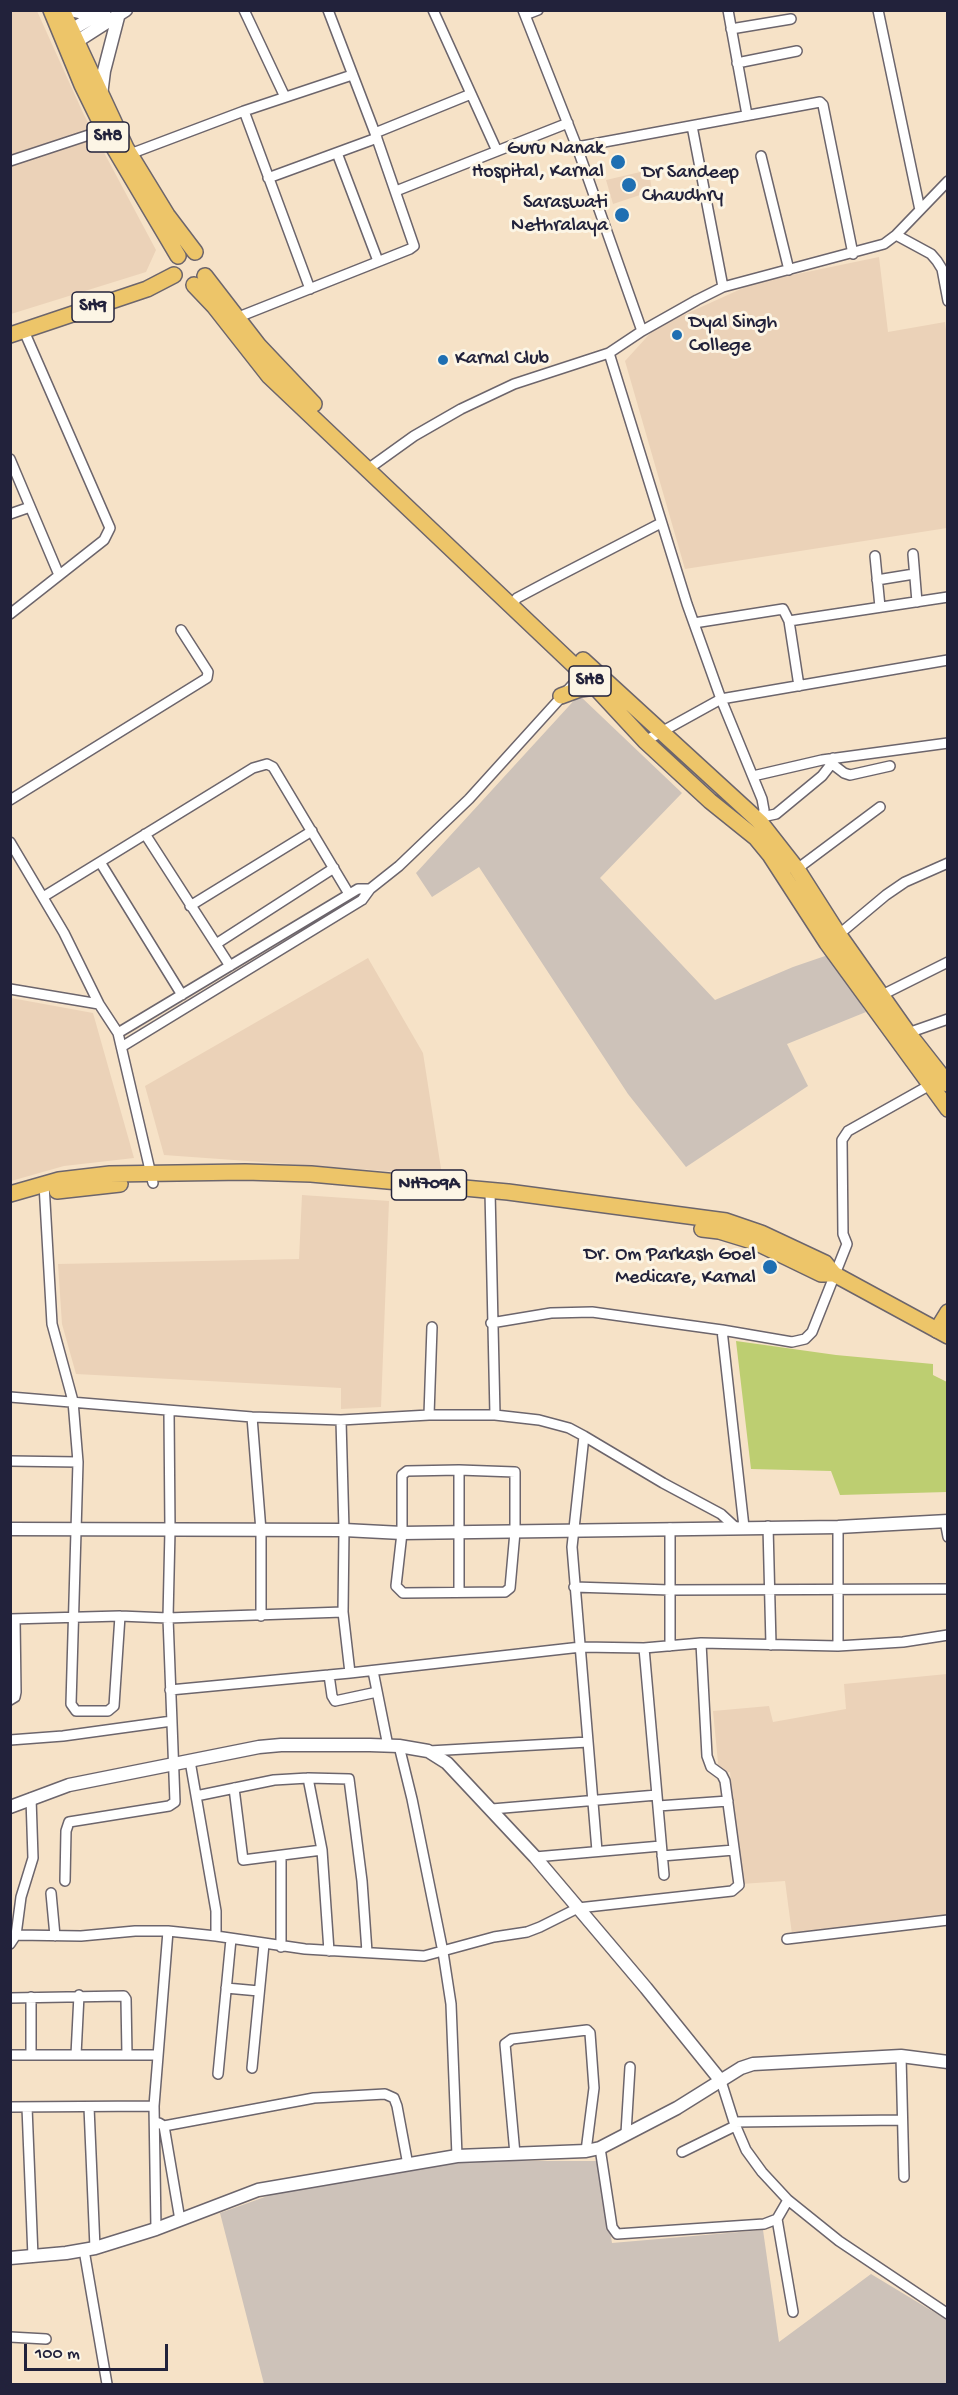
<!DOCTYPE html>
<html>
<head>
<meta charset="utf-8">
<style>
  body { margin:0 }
  #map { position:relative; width:958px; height:2395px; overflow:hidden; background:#f6e2c7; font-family:"Gochi Hand",sans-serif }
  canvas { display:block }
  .frame { position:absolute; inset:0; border:12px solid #22223b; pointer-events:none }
  .scale { position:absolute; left:24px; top:2344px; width:144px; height:27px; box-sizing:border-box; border:3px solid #22223b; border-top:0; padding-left:8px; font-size:18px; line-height:21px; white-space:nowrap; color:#22223b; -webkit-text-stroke:4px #fcf5e5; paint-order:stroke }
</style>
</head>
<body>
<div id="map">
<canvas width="958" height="2395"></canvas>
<div class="frame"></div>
<div class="scale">100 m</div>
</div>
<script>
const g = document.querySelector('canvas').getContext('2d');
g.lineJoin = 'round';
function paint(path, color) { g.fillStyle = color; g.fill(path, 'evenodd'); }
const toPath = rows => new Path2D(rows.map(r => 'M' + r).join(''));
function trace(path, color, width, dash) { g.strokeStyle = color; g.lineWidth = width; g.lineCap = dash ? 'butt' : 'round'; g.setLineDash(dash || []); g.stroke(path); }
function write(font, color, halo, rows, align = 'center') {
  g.font = font + ' "Gochi Hand",sans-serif'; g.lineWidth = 6; g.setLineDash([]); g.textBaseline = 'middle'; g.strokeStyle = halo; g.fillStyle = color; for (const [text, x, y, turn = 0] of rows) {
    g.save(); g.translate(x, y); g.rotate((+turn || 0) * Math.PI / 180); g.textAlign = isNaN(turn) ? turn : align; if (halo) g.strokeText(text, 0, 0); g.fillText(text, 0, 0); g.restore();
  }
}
paint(toPath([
  [11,11,37,11,84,115,156,250,146,272,11,314],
  [649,170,652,191,613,204,606,180],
  [879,257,888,332,945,322,948,344,947,528,685,569,625,361,655,328,754,283],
  [368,958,423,1053,442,1175,164,1155,145,1086],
  [11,998,93,1013,134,1158,64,1166,11,1181],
  [302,1195,389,1201,381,1407,341,1409,341,1388,76,1374,62,1324,58,1264,299,1259],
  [947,1674,947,1918,792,1934,785,1881,741,1884,730,1772,719,1773,713,1711,769,1706,773,1722,846,1709,844,1684]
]), '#ebd2b8');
paint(toPath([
  [579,695,682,793,600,878,715,1000,793,967,828,955,866,1012,787,1044,808,1086,686,1167,628,1094,479,867,432,897,416,873],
  [464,2161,599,2161,612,2243,763,2230,779,2342,871,2274,947,2320,947,2384,264,2384,220,2213,276,2193]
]), '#cdc2b9');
paint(toPath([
  [736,1341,836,1355,933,1364,933,1375,947,1382,947,1492,840,1495,831,1471,751,1469]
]), '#bdce71');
const minor = toPath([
  [244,10,285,97],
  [433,10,497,151],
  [523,10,577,147,642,331],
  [728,10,747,115],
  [878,10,920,210],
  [525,15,538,10],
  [731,29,791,19],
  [737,63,797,51],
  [244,111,310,289],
  [692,126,723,287],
  [375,133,471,94],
  [577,147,820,102,823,105,853,254],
  [337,153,378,261],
  [130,154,244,111,352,75],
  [761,156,789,270],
  [10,161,104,130],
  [268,178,377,138],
  [396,191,568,123],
  [896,235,931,254,937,261,942,269,948,301],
  [236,318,410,249,414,246,375,133,328,10],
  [609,353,687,604,721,699,762,799,764,810,761,823],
  [10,459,59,575],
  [368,469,414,436,461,409,514,384,609,353,642,331,697,300,723,287,884,244,896,235,948,181],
  [10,514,30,507],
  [913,554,917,602],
  [875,556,880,607],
  [877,580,914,574],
  [511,606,517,598,549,581,661,523],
  [10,614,104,540,110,528,24,331],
  [789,621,948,597],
  [694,623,783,609,789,621,799,686],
  [645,741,721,699,948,660],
  [831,763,844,773,850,775,890,766],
  [753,776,822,760,948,743],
  [10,800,207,678,208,672,181,630],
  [762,817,776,814,822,776,829,767,833,758],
  [145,834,230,966],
  [10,842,64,933,99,1004,118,1033,153,1183],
  [100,862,182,995],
  [797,869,880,807],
  [43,897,253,768,267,764,273,767,349,894],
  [190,906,312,831],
  [837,936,886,895,905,882,948,863],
  [216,944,334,868],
  [10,989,99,1004],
  [882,995,948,962],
  [118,1033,358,889,370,889],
  [908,1033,948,1019],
  [123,1046,362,900,370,889,399,866,469,799,585,671],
  [44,1184,52,1324,73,1401,78,1462,71,1704,76,1711,108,1711,114,1706,120,1616],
  [490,1191,495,1415],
  [491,1323,551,1313,592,1312,722,1330,792,1342,805,1339,812,1332,847,1244,843,1234,842,1140,848,1131,930,1085],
  [722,1330,744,1527],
  [10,1397,252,1417,341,1420,429,1415,495,1415,539,1420,569,1428,584,1436,663,1483,721,1514,734,1526],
  [429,1415,432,1327],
  [252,1417,261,1531,261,1616],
  [341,1420,344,1530,343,1612,350,1673],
  [584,1436,572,1547,597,1851],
  [10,1461,78,1462],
  [459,1470,515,1472,515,1532,510,1588,505,1592,403,1593,396,1586,402,1533,402,1475,407,1471,459,1470],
  [945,1521,948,1537],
  [768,1526,771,1645],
  [670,1528,670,1646],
  [574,1587,670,1590,948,1589],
  [459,1592,459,1470],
  [10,1619,120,1616,168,1618,343,1612],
  [838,1646,838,1527],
  [644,1648,664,1875],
  [373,1671,388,1746],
  [329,1675,332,1696,335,1701,377,1692],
  [170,1690,350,1673,581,1647,644,1648,701,1643,838,1646,903,1642,948,1635],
  [10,1700,15,1697,16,1692,15,1619],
  [10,1740,63,1736,172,1721],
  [399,1746,412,1799,443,1952,451,2004,457,2156],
  [429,1751,588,1742],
  [190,1761,216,1911,216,1936],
  [308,1778,322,1850,329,1951],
  [234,1788,243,1860,322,1850],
  [196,1796,274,1780,308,1778,349,1779,362,1881,367,1952],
  [658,1806,728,1801],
  [492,1809,657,1795],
  [662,1856,734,1850],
  [281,1857,281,1947],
  [535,1857,661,1846],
  [65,1881,66,1831,69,1822,169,1806,175,1802,168,1618,170,1530,169,1412],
  [51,1893,55,1936],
  [16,1935,81,1936,135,1931,168,1931,216,1936,305,1949,424,1956,494,1937,527,1932,540,1927,578,1908,732,1891,739,1885,725,1781,722,1775,711,1767,707,1756,701,1643],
  [787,1939,948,1920],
  [10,1944,16,1935,21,1897,33,1858,31,1798],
  [226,1988,259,1991],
  [31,1997,31,2055],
  [10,1998,124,1996,126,1999,127,2055],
  [10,2055,158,2055],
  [76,2055,79,1995],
  [901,2056,904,2177],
  [252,2068,264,1944],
  [218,2074,231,1939],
  [721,2081,734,2122,746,2150,762,2172,788,2200,839,2241,948,2314],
  [154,2106,168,1931],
  [10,2107,154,2106,156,2229],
  [27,2107,33,2257],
  [89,2107,95,2248],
  [734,2122,902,2120],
  [159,2123,164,2126,180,2220],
  [164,2126,314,2098,385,2094,394,2098,397,2106,408,2165],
  [626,2133,630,2067],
  [600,2148,612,2227,617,2234,764,2224,777,2219,788,2200],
  [682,2152,735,2126],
  [515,2154,505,2044,512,2039,587,2030,590,2033,594,2088,586,2151],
  [777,2219,793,2312],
  [84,2250,107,2384],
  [10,2337,46,2339]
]);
const tertiary = toPath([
  [70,10,96,16],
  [105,10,71,30,65,42,76,42,126,10],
  [101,95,104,71,118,17],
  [10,1529,344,1530,402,1533,838,1527,948,1521],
  [10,1807,69,1785,259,1747,281,1745,370,1745,399,1746,428,1751,447,1763,535,1857,646,1988,721,2081],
  [10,2258,66,2253,95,2248,156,2229,258,2190,457,2156,586,2151,600,2148,677,2108,741,2068,753,2064,901,2056,948,2062]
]);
const primary = toPath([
  [51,10,82,85,107,136,178,256],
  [62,10,126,148,167,215,195,252],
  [205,276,259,346,314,404],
  [194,285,214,306,269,376,582,673,645,741,710,801,756,838,770,855,827,943,948,1109],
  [10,335,147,289,174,275],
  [583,660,761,823,797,869,839,935,908,1033,948,1084],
  [561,696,580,689,596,687],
  [937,1330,948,1312]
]);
const trunk = toPath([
  [57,1191,120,1184],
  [10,1194,59,1180,110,1174,245,1172,311,1174,508,1192,726,1221,761,1233,825,1263,834,1274,948,1336],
  [702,1229,719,1231,755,1242,821,1274,834,1274]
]);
trace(minor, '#6c656c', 12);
trace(tertiary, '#6c656c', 15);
trace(primary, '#6c656c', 18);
trace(trunk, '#6c656c', 18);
trace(minor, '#fff', 9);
trace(tertiary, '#fff', 12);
trace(primary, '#edc569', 15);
trace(trunk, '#edc569', 15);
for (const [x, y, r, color] of [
  [618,162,8,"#1f6fb2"],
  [629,185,8,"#1f6fb2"],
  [622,215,8,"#1f6fb2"],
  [677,335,6,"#1f6fb2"],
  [443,360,6,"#1f6fb2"],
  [770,1267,8,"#1f6fb2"]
]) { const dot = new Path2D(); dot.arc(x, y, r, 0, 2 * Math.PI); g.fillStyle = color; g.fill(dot); trace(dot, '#fcf5e5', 2); }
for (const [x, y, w] of [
  [108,137,42],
  [93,307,42],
  [590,681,42],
  [429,1185,75]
]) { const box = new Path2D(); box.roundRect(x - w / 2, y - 15, w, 30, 4.5); g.fillStyle = '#fcf5e5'; g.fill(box); trace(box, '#22223b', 1.5); }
write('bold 18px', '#22223b', null, [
  ["SH8",108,137],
  ["SH9",93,307],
  ["SH8",590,681],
  ["NH709A",429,1185]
]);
write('20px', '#22223b', '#fcf5e5', [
  ["Guru Nanak",604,150],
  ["Hospital, Karnal",604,173],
  ["Dr Sandeep",642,174,"left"],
  ["Chaudhry",642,197,"left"],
  ["Saraswati",608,204],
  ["Nethralaya",608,227],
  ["Dyal Singh",689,324,"left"],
  ["College",689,347,"left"],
  ["Karnal Club",455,360,"left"],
  ["Dr. Om Parkash Goel",756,1256],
  ["Medicare, Karnal",756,1279]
], 'right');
</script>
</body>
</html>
